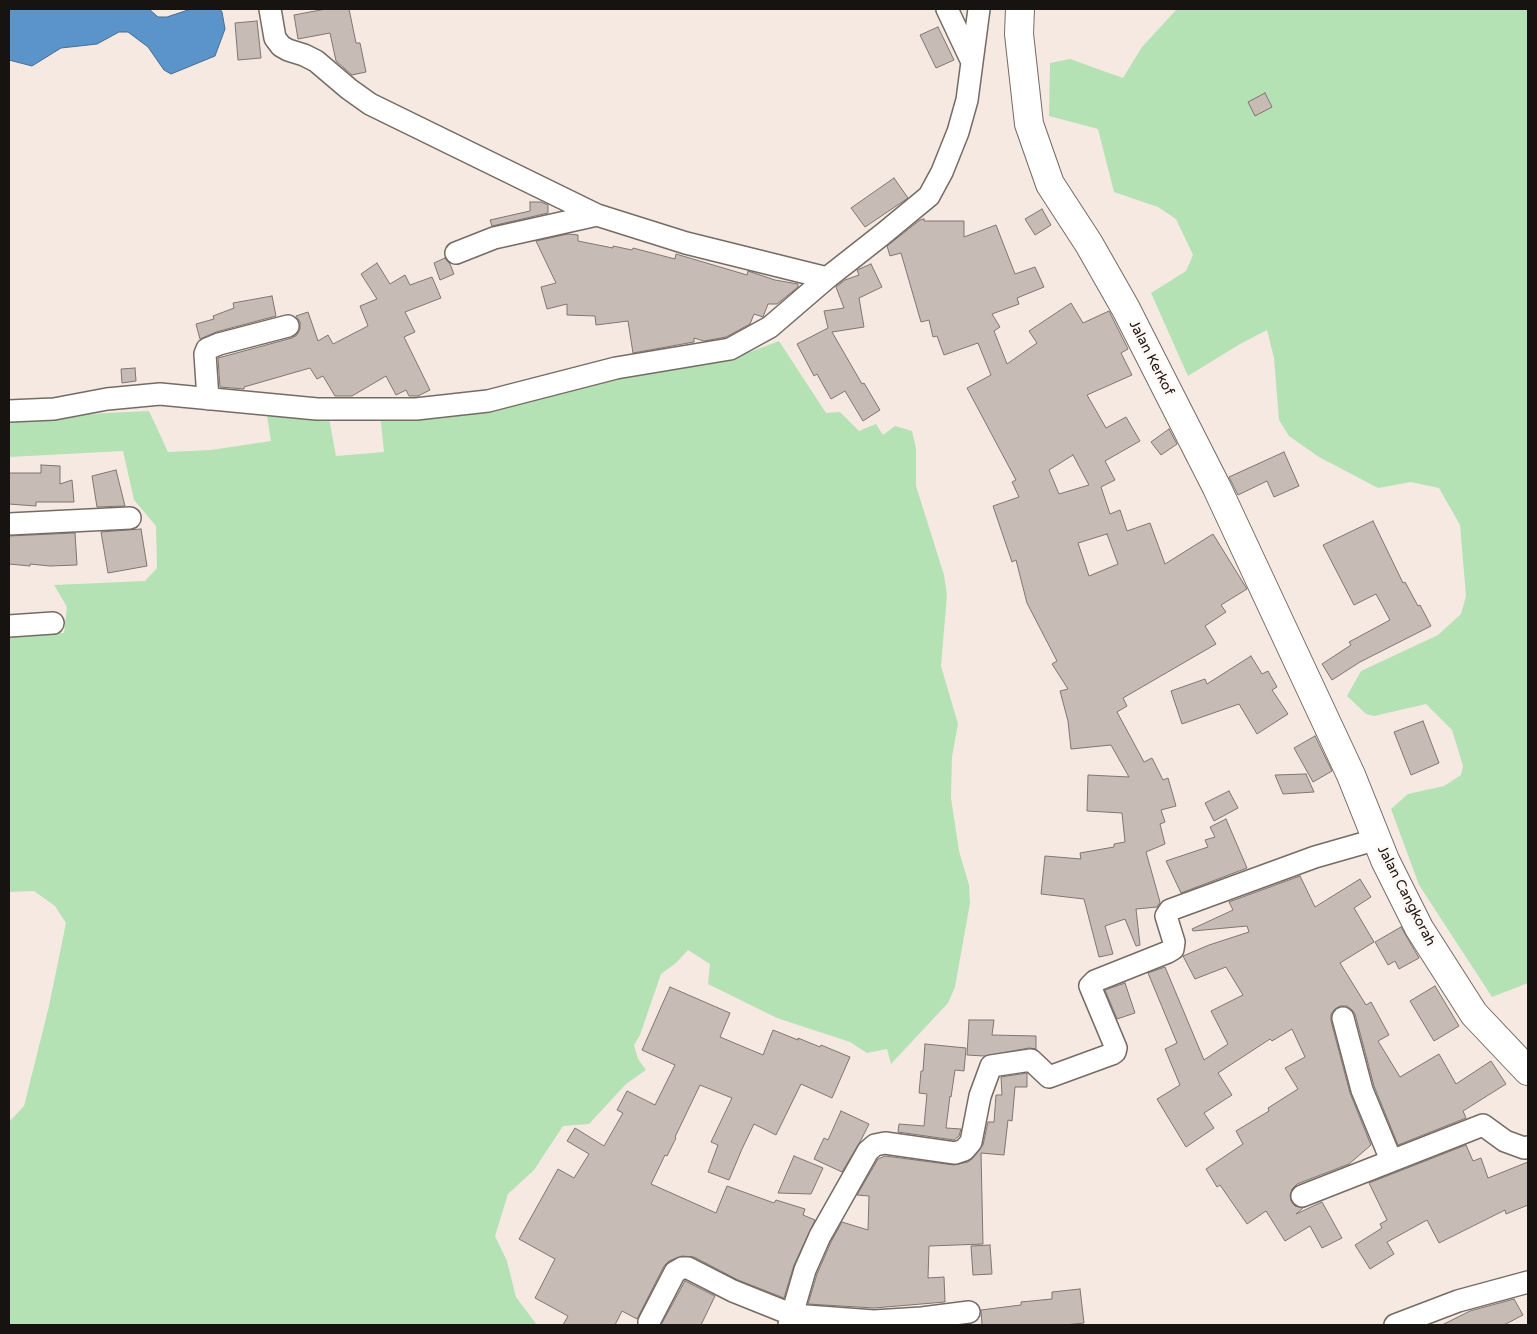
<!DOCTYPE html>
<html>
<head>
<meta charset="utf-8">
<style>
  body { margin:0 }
  #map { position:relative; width:1537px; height:1334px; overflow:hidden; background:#f5e9e2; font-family:"Varela Round",sans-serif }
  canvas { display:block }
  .frame { position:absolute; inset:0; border:10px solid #171310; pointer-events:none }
</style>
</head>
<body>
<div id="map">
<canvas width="1537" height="1334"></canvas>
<div class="frame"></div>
</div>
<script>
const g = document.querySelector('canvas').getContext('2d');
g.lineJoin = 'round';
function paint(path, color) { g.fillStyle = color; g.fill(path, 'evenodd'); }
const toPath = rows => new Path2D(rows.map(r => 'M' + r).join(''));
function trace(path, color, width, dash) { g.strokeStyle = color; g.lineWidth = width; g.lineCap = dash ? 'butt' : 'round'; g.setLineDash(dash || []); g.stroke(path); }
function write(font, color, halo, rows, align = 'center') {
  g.font = font + ' "Varela Round",sans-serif'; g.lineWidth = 5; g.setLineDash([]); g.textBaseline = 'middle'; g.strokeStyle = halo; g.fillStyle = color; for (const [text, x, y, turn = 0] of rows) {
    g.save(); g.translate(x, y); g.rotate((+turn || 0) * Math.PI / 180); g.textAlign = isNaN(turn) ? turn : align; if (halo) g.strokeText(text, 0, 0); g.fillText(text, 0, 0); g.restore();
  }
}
paint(toPath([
  [1177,9,1528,9,1528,983,1492,997,1419,885,1391,809,1408,794,1444,786,1461,775,1463,766,1452,730,1426,704,1374,716,1366,714,1347,696,1361,671,1438,635,1461,614,1466,596,1460,525,1439,488,1411,482,1378,488,1319,457,1289,436,1279,420,1274,358,1267,330,1240,344,1188,376,1151,293,1186,271,1193,255,1176,219,1158,207,1114,192,1098,129,1049,116,1050,63,1070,59,1123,78,1142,47],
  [779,341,826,413,840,412,859,431,876,424,883,435,895,426,912,431,916,448,916,486,944,575,947,595,941,666,958,724,952,757,951,798,959,851,969,885,970,903,955,987,948,1003,891,1064,887,1049,867,1053,850,1042,777,1018,708,984,710,964,688,950,676,963,661,974,640,1035,634,1045,638,1059,646,1070,626,1084,589,1124,563,1126,534,1170,508,1194,495,1236,507,1261,516,1297,537,1325,9,1325,9,1122,24,1106,49,1006,66,923,55,906,34,891,9,892,9,636,64,633,67,607,54,585,145,581,157,568,156,526,134,500,123,451,9,457,9,418,149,411,168,452,211,450,271,441,267,416,329,418,336,456,384,452,380,413,685,361,750,352]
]), '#b5e2b4');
const water = toPath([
  [9,9,149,9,158,17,167,17,191,9,220,9,222,12,225,29,215,56,171,74,164,70,148,47,128,32,119,32,97,44,61,48,32,66,9,60,9,9]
]);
paint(water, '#5a94cb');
trace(water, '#466d93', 1);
const building = toPath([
  [326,9,349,9,356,43,360,43,366,72,352,75,336,61,330,33,298,39,294,15,326,9],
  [257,21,261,58,238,60,235,23,257,21],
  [938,27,954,60,936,68,920,35,938,27],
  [1265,93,1272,107,1255,116,1248,102,1265,93],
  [894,178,908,198,865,227,851,208,894,178],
  [530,202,541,202,548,205,548,213,492,226,490,220,530,211,530,202],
  [1042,209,1051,225,1035,235,1025,219,1042,209],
  [924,219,924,221,964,221,964,237,996,225,1015,274,1035,267,1044,287,1017,298,1019,304,992,314,1000,327,994,331,1007,364,1037,343,1029,331,1071,303,1083,323,1109,311,1128,349,1121,353,1132,375,1087,395,1106,428,1126,417,1140,441,1105,461,1115,480,1101,487,1110,514,1120,510,1127,531,1150,523,1165,564,1213,534,1247,589,1221,605,1226,612,1205,626,1216,644,1123,698,1127,706,1117,712,1144,762,1152,758,1163,780,1168,778,1176,806,1161,810,1165,822,1160,824,1165,844,1146,852,1160,902,1157,907,1136,909,1140,945,1136,946,1125,919,1105,926,1113,954,1099,957,1084,899,1041,894,1045,856,1081,859,1080,853,1114,847,1114,844,1125,842,1122,813,1087,811,1088,775,1129,777,1111,745,1071,749,1068,721,1060,691,1068,689,1052,664,1057,661,1027,603,1016,560,1012,562,993,506,1019,497,1012,482,1016,480,967,388,991,375,978,343,944,355,937,336,933,337,929,320,921,322,901,253,890,256,887,246,920,220,924,219],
  [1073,455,1089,485,1059,494,1049,470,1073,455],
  [1107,534,1118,564,1089,576,1078,543,1107,534],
  [568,234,578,235,578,241,613,248,613,246,632,250,633,248,675,259,676,254,747,275,748,271,775,280,798,284,798,287,777,304,768,304,763,317,754,314,750,324,726,337,704,341,694,338,694,342,633,353,628,321,596,325,595,316,567,315,567,304,547,309,541,287,556,283,536,241,568,234],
  [445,258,450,264,454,274,440,280,434,263,445,258],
  [377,263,390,284,405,275,410,285,432,277,441,298,405,312,415,332,404,337,430,390,418,396,409,396,406,390,396,395,386,376,352,396,335,396,323,376,317,379,310,368,244,387,244,389,220,387,218,358,292,338,297,335,300,329,300,322,296,316,308,312,318,341,328,335,333,344,368,326,360,306,377,299,361,274,377,263],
  [871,264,882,287,859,298,864,327,832,332,862,384,864,383,880,410,863,421,845,391,831,399,817,374,814,376,797,344,828,328,824,311,844,308,836,287,845,280,859,275,857,270,871,264],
  [272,296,276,316,216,332,200,339,196,324,214,319,213,316,234,308,233,303,272,296],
  [135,368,136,381,122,383,121,369,135,368],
  [1169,429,1177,444,1161,455,1151,442,1169,429],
  [1284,452,1299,486,1274,497,1267,481,1238,495,1229,477,1284,452],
  [41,465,60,466,60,484,72,480,74,502,36,502,36,506,9,504,9,473,41,473,41,465],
  [116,470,125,506,97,507,92,476,116,470],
  [1373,521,1403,583,1405,582,1418,606,1420,605,1431,626,1360,662,1332,680,1322,664,1351,645,1349,642,1390,620,1376,594,1354,605,1323,545,1373,521],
  [141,529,147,566,108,573,101,532,141,529],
  [75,533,77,565,50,566,30,564,30,566,9,564,9,536,75,533],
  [1251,656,1262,674,1268,671,1277,687,1272,690,1288,714,1257,734,1239,704,1182,724,1171,691,1205,679,1207,684,1251,656],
  [1423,721,1439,763,1411,775,1394,732,1423,721],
  [1315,736,1332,771,1313,782,1294,748,1315,736],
  [1306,774,1314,792,1283,794,1275,775,1306,774],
  [1229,791,1238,808,1214,821,1205,803,1229,791],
  [1226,819,1247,868,1181,893,1166,861,1208,847,1205,840,1215,837,1210,827,1226,819],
  [1300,876,1315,907,1360,879,1371,897,1354,908,1374,942,1340,963,1366,1005,1371,1002,1389,1035,1378,1041,1400,1077,1439,1054,1456,1084,1491,1061,1506,1084,1463,1111,1466,1118,1398,1145,1374,1086,1355,1014,1352,1010,1347,1006,1340,1006,1335,1009,1331,1014,1331,1021,1350,1093,1371,1145,1349,1164,1297,1184,1292,1189,1290,1195,1291,1201,1295,1206,1303,1208,1296,1214,1322,1202,1342,1238,1322,1248,1310,1226,1285,1241,1266,1211,1247,1224,1220,1185,1217,1187,1206,1169,1243,1144,1236,1131,1269,1111,1268,1108,1298,1089,1285,1068,1305,1057,1292,1029,1272,1041,1270,1039,1218,1073,1232,1095,1204,1113,1214,1128,1186,1147,1157,1099,1180,1085,1165,1049,1177,1043,1148,973,1165,967,1204,1060,1228,1044,1211,1011,1243,995,1226,967,1195,979,1183,956,1209,945,1249,932,1247,926,1193,931,1192,929,1233,910,1229,902,1300,876],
  [1401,927,1419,958,1399,969,1395,961,1388,965,1375,942,1401,927],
  [1125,983,1135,1013,1117,1019,1105,990,1125,983],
  [1435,986,1459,1026,1434,1041,1410,1001,1435,986],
  [670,987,730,1013,720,1037,763,1055,773,1030,798,1040,798,1038,820,1047,821,1045,850,1057,832,1098,801,1084,776,1135,754,1124,742,1149,729,1180,708,1172,718,1145,711,1142,732,1098,700,1085,675,1137,676,1138,667,1156,665,1155,651,1184,716,1213,727,1186,774,1203,776,1200,805,1209,803,1215,815,1220,794,1265,784,1298,738,1280,694,1257,682,1256,669,1261,664,1266,637,1319,622,1311,615,1325,563,1325,568,1316,535,1298,555,1259,519,1239,558,1169,574,1178,589,1154,567,1141,575,1128,604,1146,623,1113,617,1110,627,1091,655,1105,675,1065,642,1050,670,987],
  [969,1020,994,1020,992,1035,1036,1036,1036,1049,1029,1048,984,1056,967,1055,969,1020],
  [925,1044,966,1048,964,1071,955,1070,951,1097,950,1096,946,1128,961,1129,959,1136,954,1140,898,1132,899,1124,924,1126,927,1094,919,1093,921,1071,923,1071,925,1044],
  [1027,1073,1027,1087,1015,1087,1012,1121,1008,1120,1004,1155,981,1153,983,1244,929,1246,928,1278,944,1277,945,1302,874,1308,808,1304,817,1274,831,1242,842,1222,868,1230,869,1196,857,1195,878,1159,885,1156,954,1165,968,1162,973,1158,983,1145,988,1122,994,1122,996,1095,1002,1095,1001,1077,1027,1073],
  [841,1111,869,1124,861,1140,842,1172,814,1159,824,1138,828,1140,841,1111],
  [1466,1145,1473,1161,1481,1158,1488,1178,1528,1162,1528,1205,1506,1214,1505,1210,1439,1243,1427,1220,1387,1242,1394,1254,1370,1269,1355,1245,1382,1228,1380,1224,1387,1220,1369,1183,1466,1145],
  [794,1156,823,1168,811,1194,778,1193,794,1156],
  [990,1245,992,1274,973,1275,971,1246,990,1245],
  [685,1281,715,1296,701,1325,661,1325,685,1281],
  [1080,1289,1084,1323,1064,1325,982,1325,981,1310,1021,1305,1021,1302,1052,1299,1052,1292,1080,1289],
  [1514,1299,1523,1315,1504,1325,1442,1325,1470,1311,1514,1299]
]);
paint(building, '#c7bcb5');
trace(building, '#80756f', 1);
const minor = toPath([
  [270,9,275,38,281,46,288,50,304,55,316,61,349,89,370,104,597,215,686,243,827,278],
  [947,9,972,62],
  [456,253,494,238,597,215],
  [208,399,205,354,207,349,219,344,288,326],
  [9,411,54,409,107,399,160,394,317,409,416,409,488,401,616,368,730,349,770,327,827,278,883,234,929,196,942,172,958,132,967,100,979,9],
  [9,524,130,518],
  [9,626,53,623],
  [1343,1018,1362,1090,1391,1160],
  [1302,1196,1483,1125,1505,1141,1524,1148,1528,1147],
  [649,1322,675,1272,682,1268,688,1268,733,1291,793,1315,874,1321,922,1318,969,1312],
  [789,1325,805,1270,820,1236,868,1151,875,1145,885,1143,955,1153,964,1150,971,1142,980,1096,991,1066,1031,1060,1049,1077,1112,1054,1115,1052,1116,1048,1090,986,1095,981,1168,952,1173,949,1174,942,1166,916,1170,910,1315,857,1378,839],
  [1395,1325,1458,1301,1528,1282]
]);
const primary = toPath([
  [1020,9,1019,34,1029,124,1050,184,1089,244,1126,309,1217,488,1351,775,1385,860,1419,928,1474,1014,1528,1071]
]);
trace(minor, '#756b65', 24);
trace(primary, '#756b65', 30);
trace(minor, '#fff', 21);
trace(primary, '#fff', 28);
write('14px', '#171310', '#fff8f4', [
  ["Jalan Kerkof",1151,358,63],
  ["Jalan Cangkorah",1406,896,63]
]);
</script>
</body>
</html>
